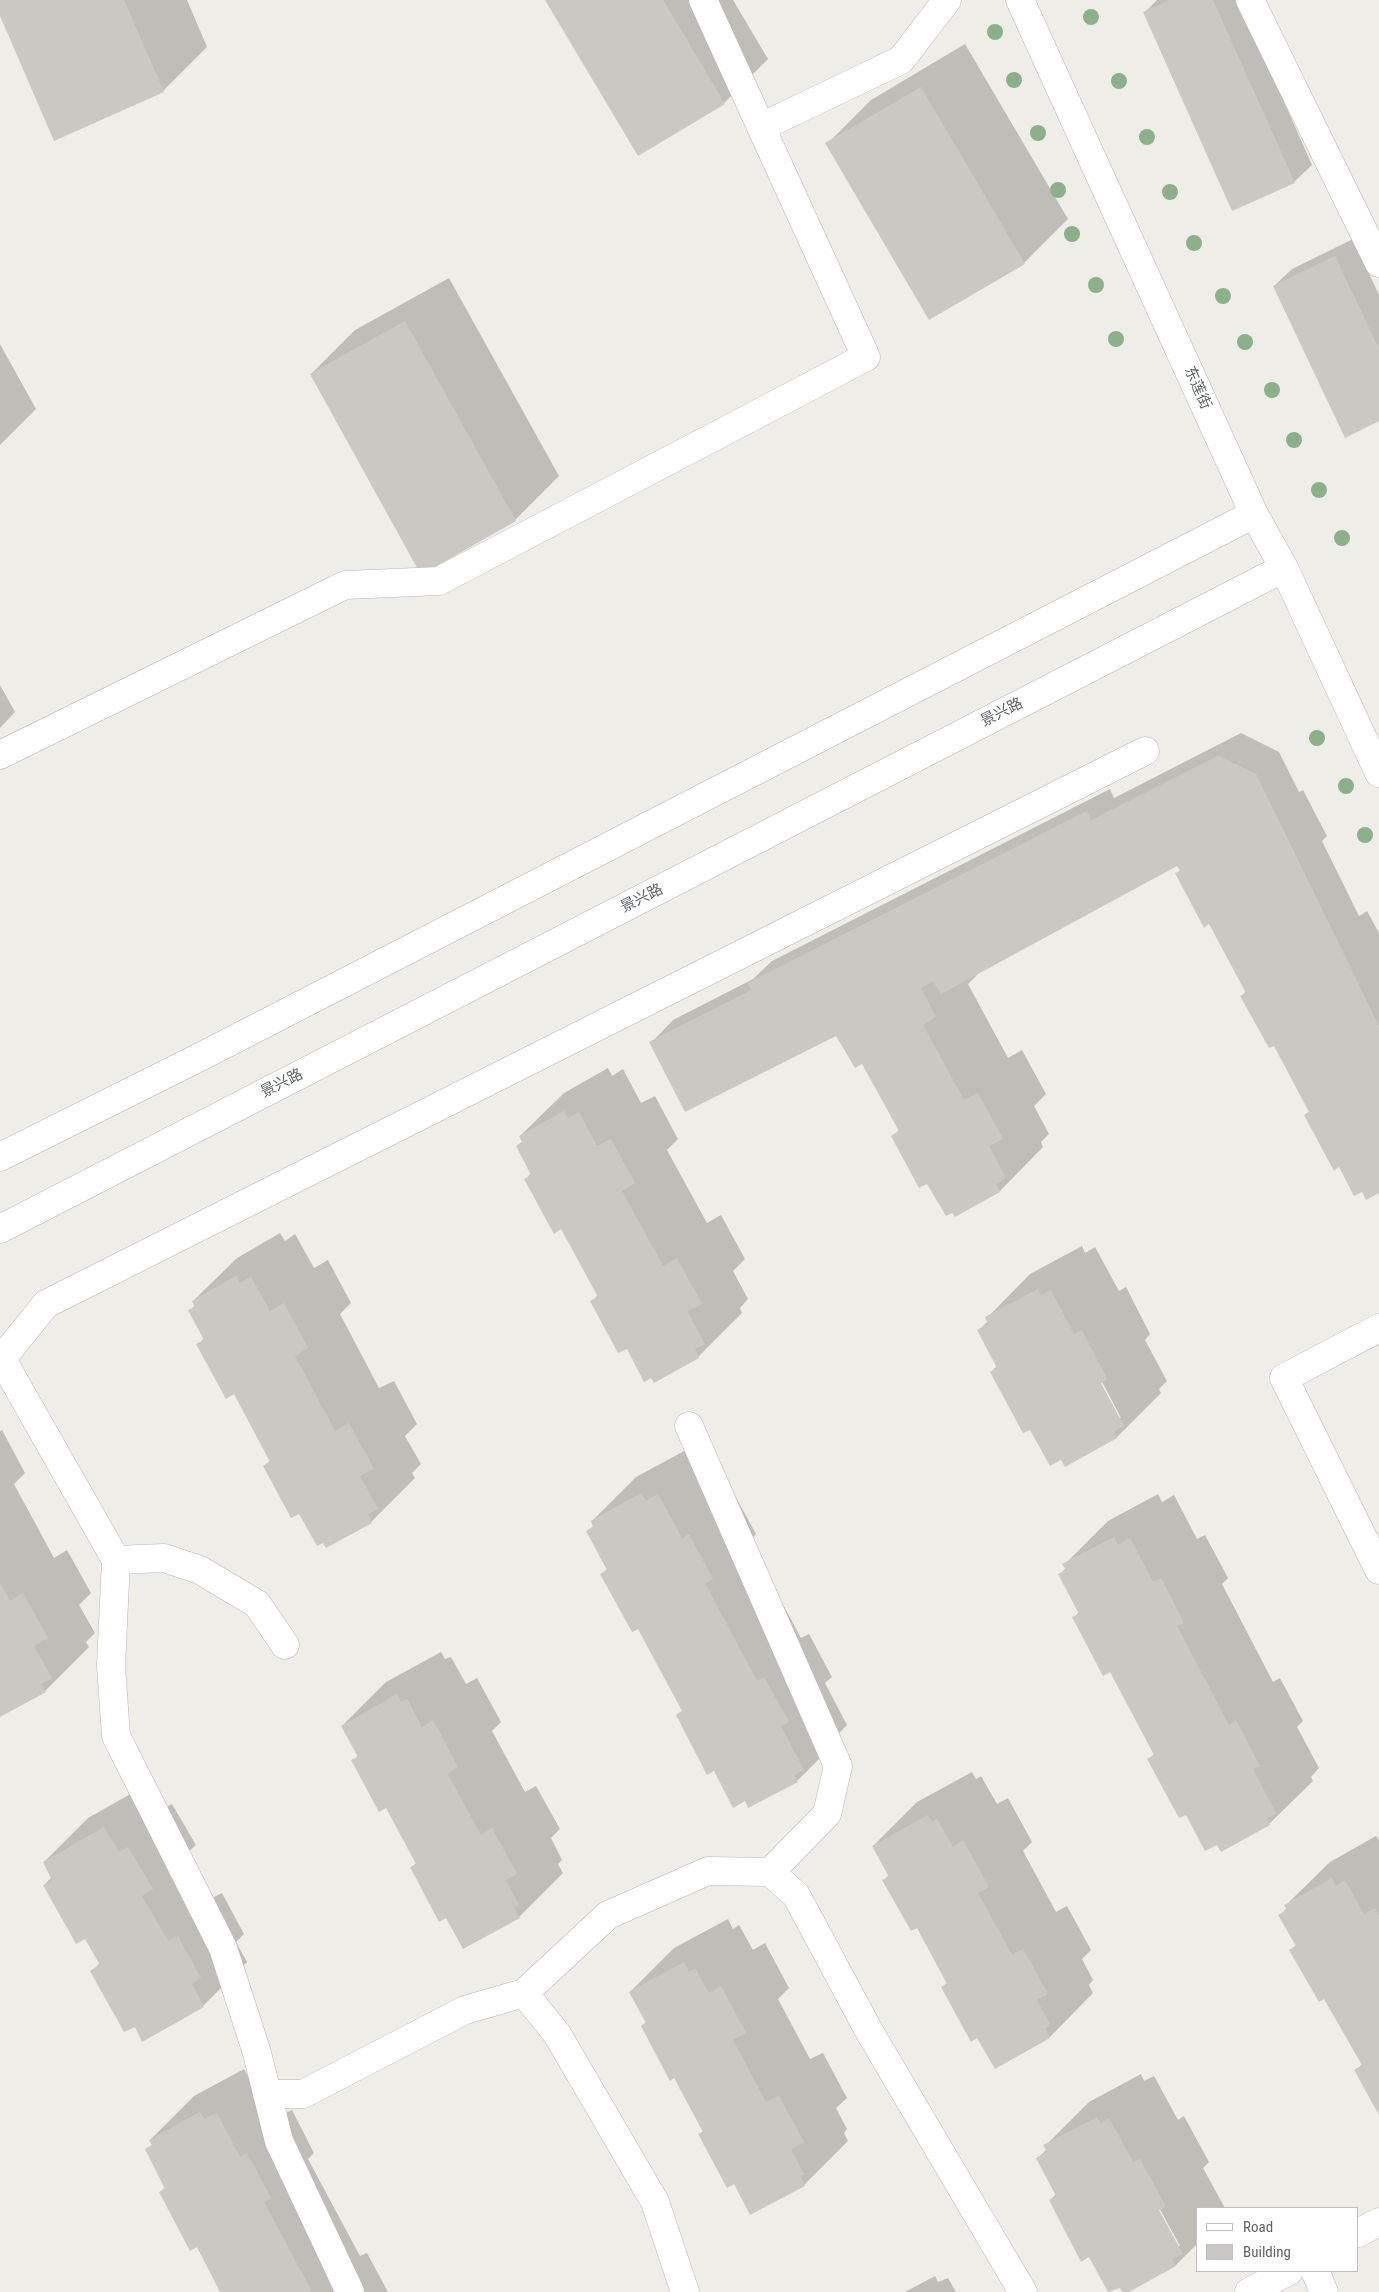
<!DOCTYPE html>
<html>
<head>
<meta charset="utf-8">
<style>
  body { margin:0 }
  #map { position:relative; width:1379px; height:2292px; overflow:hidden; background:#efede7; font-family:"Roboto Condensed",sans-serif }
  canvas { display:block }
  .legend { position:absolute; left:1196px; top:2207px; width:162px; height:65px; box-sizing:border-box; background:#fff; border:1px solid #bfc0c2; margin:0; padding:6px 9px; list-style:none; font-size:15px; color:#5e6266 }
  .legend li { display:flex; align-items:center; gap:10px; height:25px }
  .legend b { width:25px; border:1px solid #bfc0c2 }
</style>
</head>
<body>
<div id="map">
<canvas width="1379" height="2292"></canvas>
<ul class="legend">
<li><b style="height:6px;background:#fff"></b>Road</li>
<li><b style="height:14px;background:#cbc8c4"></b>Building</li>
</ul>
</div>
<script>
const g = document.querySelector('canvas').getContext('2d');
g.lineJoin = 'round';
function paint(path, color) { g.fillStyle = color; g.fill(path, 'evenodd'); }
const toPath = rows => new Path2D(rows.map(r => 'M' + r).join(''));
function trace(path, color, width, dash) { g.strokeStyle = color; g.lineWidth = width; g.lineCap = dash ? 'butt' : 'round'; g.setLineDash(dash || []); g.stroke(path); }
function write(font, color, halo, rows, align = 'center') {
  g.font = font + ' "Roboto Condensed","Noto Sans SC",sans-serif'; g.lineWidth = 5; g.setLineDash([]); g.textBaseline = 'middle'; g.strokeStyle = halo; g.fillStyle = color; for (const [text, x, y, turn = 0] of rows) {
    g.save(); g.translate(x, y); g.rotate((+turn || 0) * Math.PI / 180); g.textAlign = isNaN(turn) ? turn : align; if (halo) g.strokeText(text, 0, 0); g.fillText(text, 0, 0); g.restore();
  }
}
paint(toPath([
  [0,0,187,0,207,47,163,91,0,13],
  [546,0,733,0,768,59,724,103],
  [1157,0,1239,0,1312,165,1294,182,1144,13],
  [965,44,1068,219,1024,263,827,144,871,100],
  [1353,239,1379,295,1379,420,1274,286,1292,269],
  [449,278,559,476,515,520,311,374,355,330],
  [0,344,36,409,0,445],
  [0,685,15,712,0,728],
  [1241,733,1279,752,1299,792,1303,790,1327,836,1322,841,1359,916,1367,911,1379,933,1379,1192,1362,1190,1339,1165,1306,1115,1310,1111,1274,1044,1242,996,1246,991,1209,922,1177,874,1181,869,1178,864,979,973,968,984,1008,1058,1022,1050,1046,1094,1034,1106,1049,1134,1041,1142,1043,1147,1000,1191,928,1182,893,1136,899,1130,863,1062,837,1033,651,1043,673,1020,753,979,772,961,1110,789,1114,798],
  [608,1068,612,1076,623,1069,641,1103,655,1096,678,1139,667,1150,707,1223,721,1215,745,1259,733,1271,748,1299,740,1308,742,1313,698,1357,627,1347,592,1301,598,1295,562,1228,525,1180,531,1173,517,1146,523,1141,520,1136,564,1093],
  [280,1233,285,1241,295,1234,314,1268,328,1260,351,1303,340,1314,379,1388,394,1381,417,1424,405,1436,421,1464,412,1473,415,1478,371,1522,324,1541,264,1466,271,1460,234,1393,198,1345,204,1338,190,1311,195,1305,193,1301,237,1258],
  [1082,1246,1085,1253,1095,1247,1119,1291,1126,1287,1150,1334,1145,1340,1167,1381,1159,1389,1161,1393,1117,1437,1065,1465,1062,1458,1031,1428,991,1372,998,1365,979,1330,988,1321,987,1318,1030,1274],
  [1099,1376,1121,1418,1118,1418,1097,1378],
  [2,1430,25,1473,14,1484,54,1558,67,1550,91,1593,79,1605,95,1633,86,1642,89,1647,45,1691,0,1715,0,1431],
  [686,1450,726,1495,733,1492,756,1534,749,1541,801,1638,809,1634,832,1677,825,1683,847,1725,839,1733,841,1737,797,1781,746,1800,714,1769,677,1715,683,1710,638,1627,602,1574,608,1568,588,1531,594,1525,592,1521,636,1477],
  [1158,1494,1162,1502,1174,1495,1197,1539,1205,1535,1228,1578,1222,1584,1273,1682,1280,1678,1303,1721,1297,1727,1319,1768,1311,1777,1313,1781,1269,1824,1218,1843,1186,1813,1149,1759,1155,1753,1111,1671,1074,1618,1079,1612,1060,1574,1066,1568,1064,1565,1108,1521],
  [441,1652,445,1659,451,1657,466,1684,477,1678,501,1722,492,1731,525,1792,536,1786,560,1829,551,1838,562,1860,558,1864,563,1873,519,1917,412,1867,417,1862,387,1806,353,1761,359,1755,342,1726,386,1682],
  [972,1772,976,1779,981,1776,997,1804,1008,1798,1032,1842,1023,1851,1056,1912,1067,1906,1091,1950,1082,1959,1093,1980,1089,1985,1093,1993,1050,2037,995,2067,978,2036,942,1987,948,1982,918,1926,883,1881,889,1875,873,1846,917,1802],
  [148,1784,163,1809,172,1804,196,1845,187,1853,212,1898,222,1893,244,1934,236,1942,247,1962,203,2006,135,2025,92,1971,100,1963,86,1937,44,1885,52,1877,44,1862,88,1818],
  [1376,1836,1379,1840,1379,2112,1356,2071,1362,2064,1324,1998,1291,1950,1296,1945,1280,1915,1287,1908,1286,1905,1330,1862],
  [728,1919,733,1929,739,1925,753,1950,765,1943,789,1988,778,1999,810,2059,823,2053,847,2098,836,2108,847,2129,844,2133,848,2141,804,2185,734,2182,700,2134,703,2131,675,2076,642,2026,646,2022,630,1992,674,1948],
  [244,2069,248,2076,261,2070,284,2114,292,2110,314,2153,308,2159,360,2256,367,2253,388,2292,222,2292,197,2245,160,2192,166,2187,146,2150,153,2144,150,2140,194,2096],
  [1141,2074,1144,2081,1154,2076,1178,2120,1184,2116,1209,2162,1203,2168,1225,2208,1198,2208,1198,2243,1176,2265,1126,2292,1124,2292,1120,2286,1109,2292,1090,2256,1050,2200,1056,2194,1037,2159,1047,2149,1045,2146,1089,2102],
  [1157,2204,1180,2246,1177,2246,1155,2206],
  [935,2276,938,2282,948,2278,956,2292,905,2292]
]), '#0003');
paint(toPath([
  [0,0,124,0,164,92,54,141,0,16],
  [545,0,663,0,725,104,638,156],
  [1170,0,1213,0,1295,183,1232,211,1143,12],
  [921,87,1025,264,929,320,825,143],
  [1335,256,1379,349,1379,421,1345,438,1273,286],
  [405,321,516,521,421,575,310,374],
  [1218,756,1256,774,1379,1026,1379,1193,1366,1200,1362,1192,1354,1196,1339,1167,1334,1171,1304,1115,1309,1112,1274,1046,1269,1048,1240,996,1246,993,1209,924,1204,928,1175,873,1180,871,1177,866,941,994,933,981,921,988,936,1017,923,1025,964,1100,978,1093,1003,1139,989,1146,1006,1178,996,1184,1000,1192,955,1217,952,1213,946,1216,927,1184,919,1188,891,1136,899,1131,862,1064,855,1068,836,1036,685,1112,649,1042,751,990,748,983,1087,811,1091,820],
  [564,1111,568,1118,579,1112,597,1146,611,1139,635,1183,622,1191,663,1266,677,1258,702,1304,687,1311,705,1344,695,1349,699,1358,654,1383,651,1378,644,1382,627,1349,618,1353,590,1301,598,1297,561,1229,554,1234,524,1179,531,1175,516,1146,522,1142,519,1136],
  [236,1276,240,1283,251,1277,270,1311,284,1303,308,1348,295,1356,335,1431,349,1423,374,1469,360,1476,378,1509,368,1514,372,1523,326,1548,323,1543,317,1546,299,1514,291,1518,263,1466,270,1462,234,1394,226,1399,196,1344,204,1340,188,1310,195,1307,192,1301],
  [1038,1289,1041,1295,1051,1290,1074,1334,1082,1330,1107,1379,1101,1383,1124,1426,1114,1431,1117,1438,1065,1467,1061,1460,1050,1466,1030,1430,1023,1433,990,1372,997,1368,977,1330,988,1324,985,1317],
  [641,1493,646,1501,658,1494,682,1538,689,1534,713,1579,705,1583,757,1681,764,1677,789,1722,781,1726,804,1770,794,1775,798,1782,748,1808,745,1801,733,1808,714,1771,707,1775,676,1715,682,1711,638,1629,632,1632,600,1574,607,1570,586,1531,593,1527,591,1521],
  [1114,1537,1118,1545,1130,1538,1153,1582,1161,1578,1184,1623,1177,1626,1229,1725,1236,1720,1260,1766,1253,1769,1276,1813,1266,1819,1270,1825,1221,1852,1217,1845,1205,1851,1186,1815,1179,1818,1147,1759,1154,1755,1110,1672,1103,1676,1072,1617,1079,1614,1058,1574,1066,1570,1062,1564],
  [0,1583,10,1601,23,1593,48,1638,34,1646,52,1678,41,1684,46,1692,0,1717],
  [397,1694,401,1702,407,1699,422,1727,433,1720,458,1767,447,1773,481,1835,492,1828,517,1874,506,1880,519,1905,514,1908,520,1918,463,1949,446,1918,439,1922,410,1867,416,1864,386,1808,379,1812,351,1760,358,1757,341,1726],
  [928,1815,932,1822,937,1819,953,1847,963,1840,989,1887,978,1893,1012,1955,1023,1949,1048,1994,1037,2000,1050,2025,1045,2028,1050,2038,995,2069,977,2038,971,2042,941,1987,947,1984,917,1928,911,1931,882,1880,889,1877,872,1846],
  [104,1827,119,1852,128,1847,153,1889,142,1896,168,1941,178,1936,201,1978,192,1984,204,2007,142,2042,135,2027,124,2032,90,1971,100,1965,85,1939,76,1944,43,1885,52,1880,43,1862],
  [1332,1878,1336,1886,1345,1880,1364,1914,1375,1908,1379,1916,1379,2115,1354,2070,1362,2065,1324,1999,1319,2002,1289,1950,1296,1946,1278,1915,1287,1910,1284,1905],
  [684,1962,689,1972,695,1968,709,1993,721,1986,746,2033,733,2040,766,2102,779,2096,804,2142,791,2149,804,2174,800,2176,805,2186,750,2215,734,2184,727,2188,698,2134,703,2132,674,2078,670,2081,641,2026,646,2023,629,1992],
  [200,2112,204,2119,217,2113,240,2157,247,2153,271,2198,264,2202,312,2292,220,2292,197,2247,190,2251,159,2192,165,2189,145,2149,152,2145,149,2140],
  [1097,2117,1100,2124,1109,2118,1133,2162,1140,2159,1166,2207,1159,2210,1183,2254,1172,2259,1176,2266,1129,2292,1122,2292,1120,2288,1108,2292,1089,2257,1081,2262,1049,2200,1056,2196,1036,2158,1047,2152,1043,2145]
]), '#cbc8c4');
const minor = toPath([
  [703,0,761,127,901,60,947,0],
  [1020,0,1254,514,1284,568,1379,773],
  [1250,0,1379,263],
  [0,755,345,585,439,581,866,357,761,127],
  [0,1157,200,1057,1254,514],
  [0,1229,1284,568],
  [1379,1328,1284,1378,1379,1570],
  [0,1356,116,1560,111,1666,116,1736,223,1948,257,2053,279,2141,350,2292],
  [0,1361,46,1304,1145,751],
  [689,1426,838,1766,827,1814,770,1872],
  [116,1560,164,1558,200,1570,257,1604,285,1645],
  [524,1993,608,1915,708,1871,770,1872,796,1895,869,2031,1023,2292],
  [267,2094,303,2094,465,2010,524,1993,557,2034,655,2202,685,2292],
  [1358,2233,1379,2222],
  [1315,2271,1324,2292],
  [1249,2292,1289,2271]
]);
trace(minor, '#b4b7ba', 29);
trace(minor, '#fff', 28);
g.fillStyle = '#8cb18a';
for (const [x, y] of [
  [1091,17],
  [995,32],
  [1014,80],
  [1119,81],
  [1038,133],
  [1147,137],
  [1058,190],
  [1170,192],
  [1072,234],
  [1194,243],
  [1096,285],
  [1223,296],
  [1116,339],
  [1245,342],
  [1272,390],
  [1294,440],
  [1319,490],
  [1342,538],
  [1317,738],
  [1346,786],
  [1365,835]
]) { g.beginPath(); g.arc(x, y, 8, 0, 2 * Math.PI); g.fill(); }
write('15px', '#5e6266', '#fff', [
  ["东莲街",1197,388,66],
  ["景兴路",1002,713,-27],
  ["景兴路",642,899,-27],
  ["景兴路",282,1084,-27]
]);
</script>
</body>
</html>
